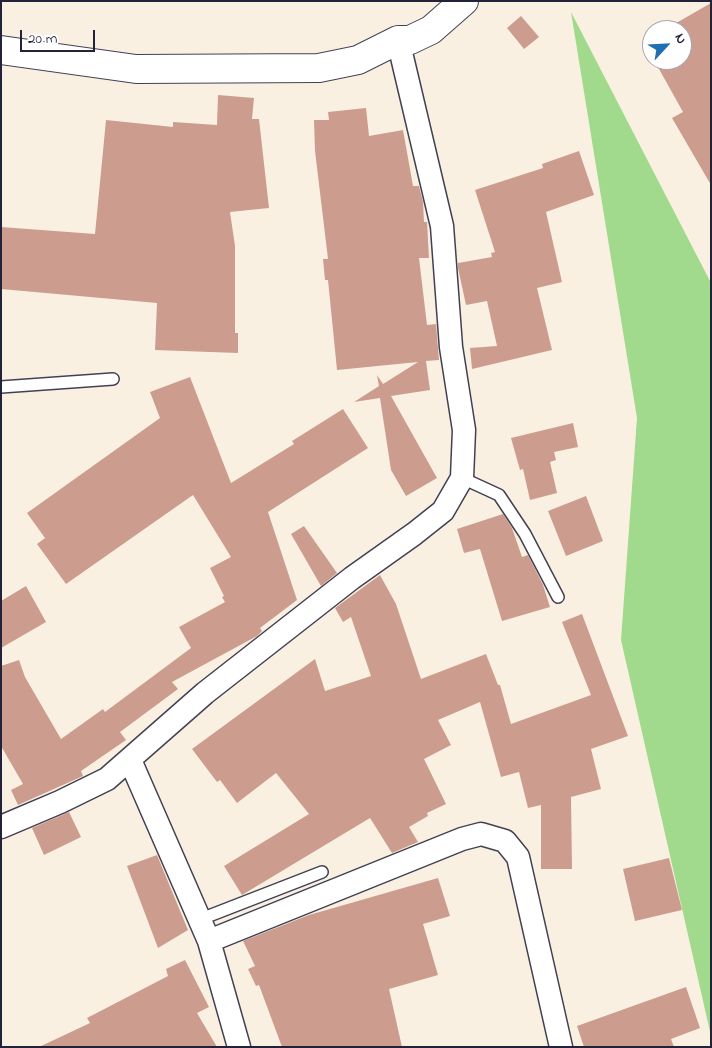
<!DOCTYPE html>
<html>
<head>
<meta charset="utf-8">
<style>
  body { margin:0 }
  #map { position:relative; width:712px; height:1048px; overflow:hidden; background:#faf0e2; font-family:"Indie Flower",sans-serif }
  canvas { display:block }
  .frame { position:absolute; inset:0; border:2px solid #22223b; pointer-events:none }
  .north { position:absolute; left:642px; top:20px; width:50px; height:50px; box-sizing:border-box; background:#fff; border:1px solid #a7a7b1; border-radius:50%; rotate:65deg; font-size:14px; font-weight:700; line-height:20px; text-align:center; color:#22223b }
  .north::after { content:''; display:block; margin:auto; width:18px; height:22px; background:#1f6fb2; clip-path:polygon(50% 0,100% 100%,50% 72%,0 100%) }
  .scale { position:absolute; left:20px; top:30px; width:75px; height:22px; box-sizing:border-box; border:2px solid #22223b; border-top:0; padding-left:6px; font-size:15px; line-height:18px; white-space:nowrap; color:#22223b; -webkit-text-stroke:4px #fff; paint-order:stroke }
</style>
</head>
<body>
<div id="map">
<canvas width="712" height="1048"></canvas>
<div class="frame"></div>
<div class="north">N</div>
<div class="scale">20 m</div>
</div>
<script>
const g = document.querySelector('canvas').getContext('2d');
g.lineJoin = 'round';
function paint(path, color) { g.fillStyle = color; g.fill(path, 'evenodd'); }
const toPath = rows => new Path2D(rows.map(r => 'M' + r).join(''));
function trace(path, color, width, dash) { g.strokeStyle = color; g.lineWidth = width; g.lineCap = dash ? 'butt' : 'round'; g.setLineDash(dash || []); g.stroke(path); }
paint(toPath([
  [571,12,711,283,711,1036,621,640,637,418]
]), '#a1da8c');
paint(toPath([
  [711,3,711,185,672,118,683,112,654,60,682,60,682,30,664,30],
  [521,16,539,37,524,49,507,28],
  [652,37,652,56,644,42],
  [218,95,254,98,252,119,259,119,269,208,230,212,235,246,235,333,238,333,238,353,155,350,157,303,1,289,1,227,95,234,106,120,173,127,173,122,217,125],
  [366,108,369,136,403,130,413,186,419,186,423,202,424,222,427,222,429,258,419,258,427,325,436,324,439,360,426,361,430,390,391,396,437,478,406,496,391,470,380,398,354,402,379,386,377,375,383,384,418,362,337,370,328,280,325,280,323,259,328,259,315,151,314,120,329,120,328,112],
  [579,151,594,195,546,212,562,282,537,288,552,350,472,369,470,348,497,346,487,301,466,305,458,268,458,263,492,257,491,253,495,252,475,190,543,168,542,164],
  [190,377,231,483,294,444,292,441,343,409,368,448,268,512,297,600,260,628,262,631,257,636,172,682,178,689,120,732,126,740,81,771,83,776,18,805,11,790,23,784,1,746,1,666,19,660,25,677,61,739,103,709,105,712,191,648,179,627,225,602,222,597,224,596,210,568,231,557,193,495,66,584,37,544,45,538,27,513,160,418,150,392],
  [573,423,578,447,554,452,556,460,550,462,557,493,530,500,523,469,520,470,511,438],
  [586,496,603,541,566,556,548,511],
  [503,514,512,528,522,557,528,555,543,585,550,607,502,621,480,549,464,553,457,529],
  [304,526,337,573,321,586,291,534],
  [380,575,396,604,421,679,486,654,498,685,500,685,511,724,591,695,562,622,582,614,628,736,591,749,601,789,571,797,572,869,541,869,541,805,528,808,519,772,501,777,480,702,438,720,451,745,424,759,446,804,427,813,428,816,409,827,418,842,392,853,370,818,242,895,224,866,309,814,276,773,237,803,220,780,217,782,192,749,315,659,325,691,371,676,351,617,343,622,335,608],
  [26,586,46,622,1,648,1,601],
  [69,812,81,837,44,855,32,828],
  [157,855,188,930,158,948,127,866],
  [669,858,682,910,635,921,623,869],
  [438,878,450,916,423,924,438,975,389,989,402,1047,282,1047,259,985,256,986,248,969,255,966,243,941,309,915],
  [185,960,209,1007,197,1013,217,1047,39,1047,90,1023,87,1018,168,976,166,969],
  [686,987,700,1028,671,1039,674,1047,584,1047,577,1026]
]), '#cc9d8e');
const service = toPath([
  [1,387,113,379],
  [462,478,499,495,525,534,558,597],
  [201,919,322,872]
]);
const minor = toPath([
  [130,760,209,941,239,1047],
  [1,827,60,802,107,779,205,693,352,578,414,534,443,511,462,478,464,430,451,347,442,226,398,40],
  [209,941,462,839,481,834,505,841,518,857,561,1047]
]);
const tertiary = toPath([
  [1,50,136,69,319,68,358,60,398,40,410,40,431,30,464,1]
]);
trace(service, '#424154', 14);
trace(minor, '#424154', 25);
trace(tertiary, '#424154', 30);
trace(service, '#fff', 11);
trace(minor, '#fff', 22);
trace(tertiary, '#fff', 28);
</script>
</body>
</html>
